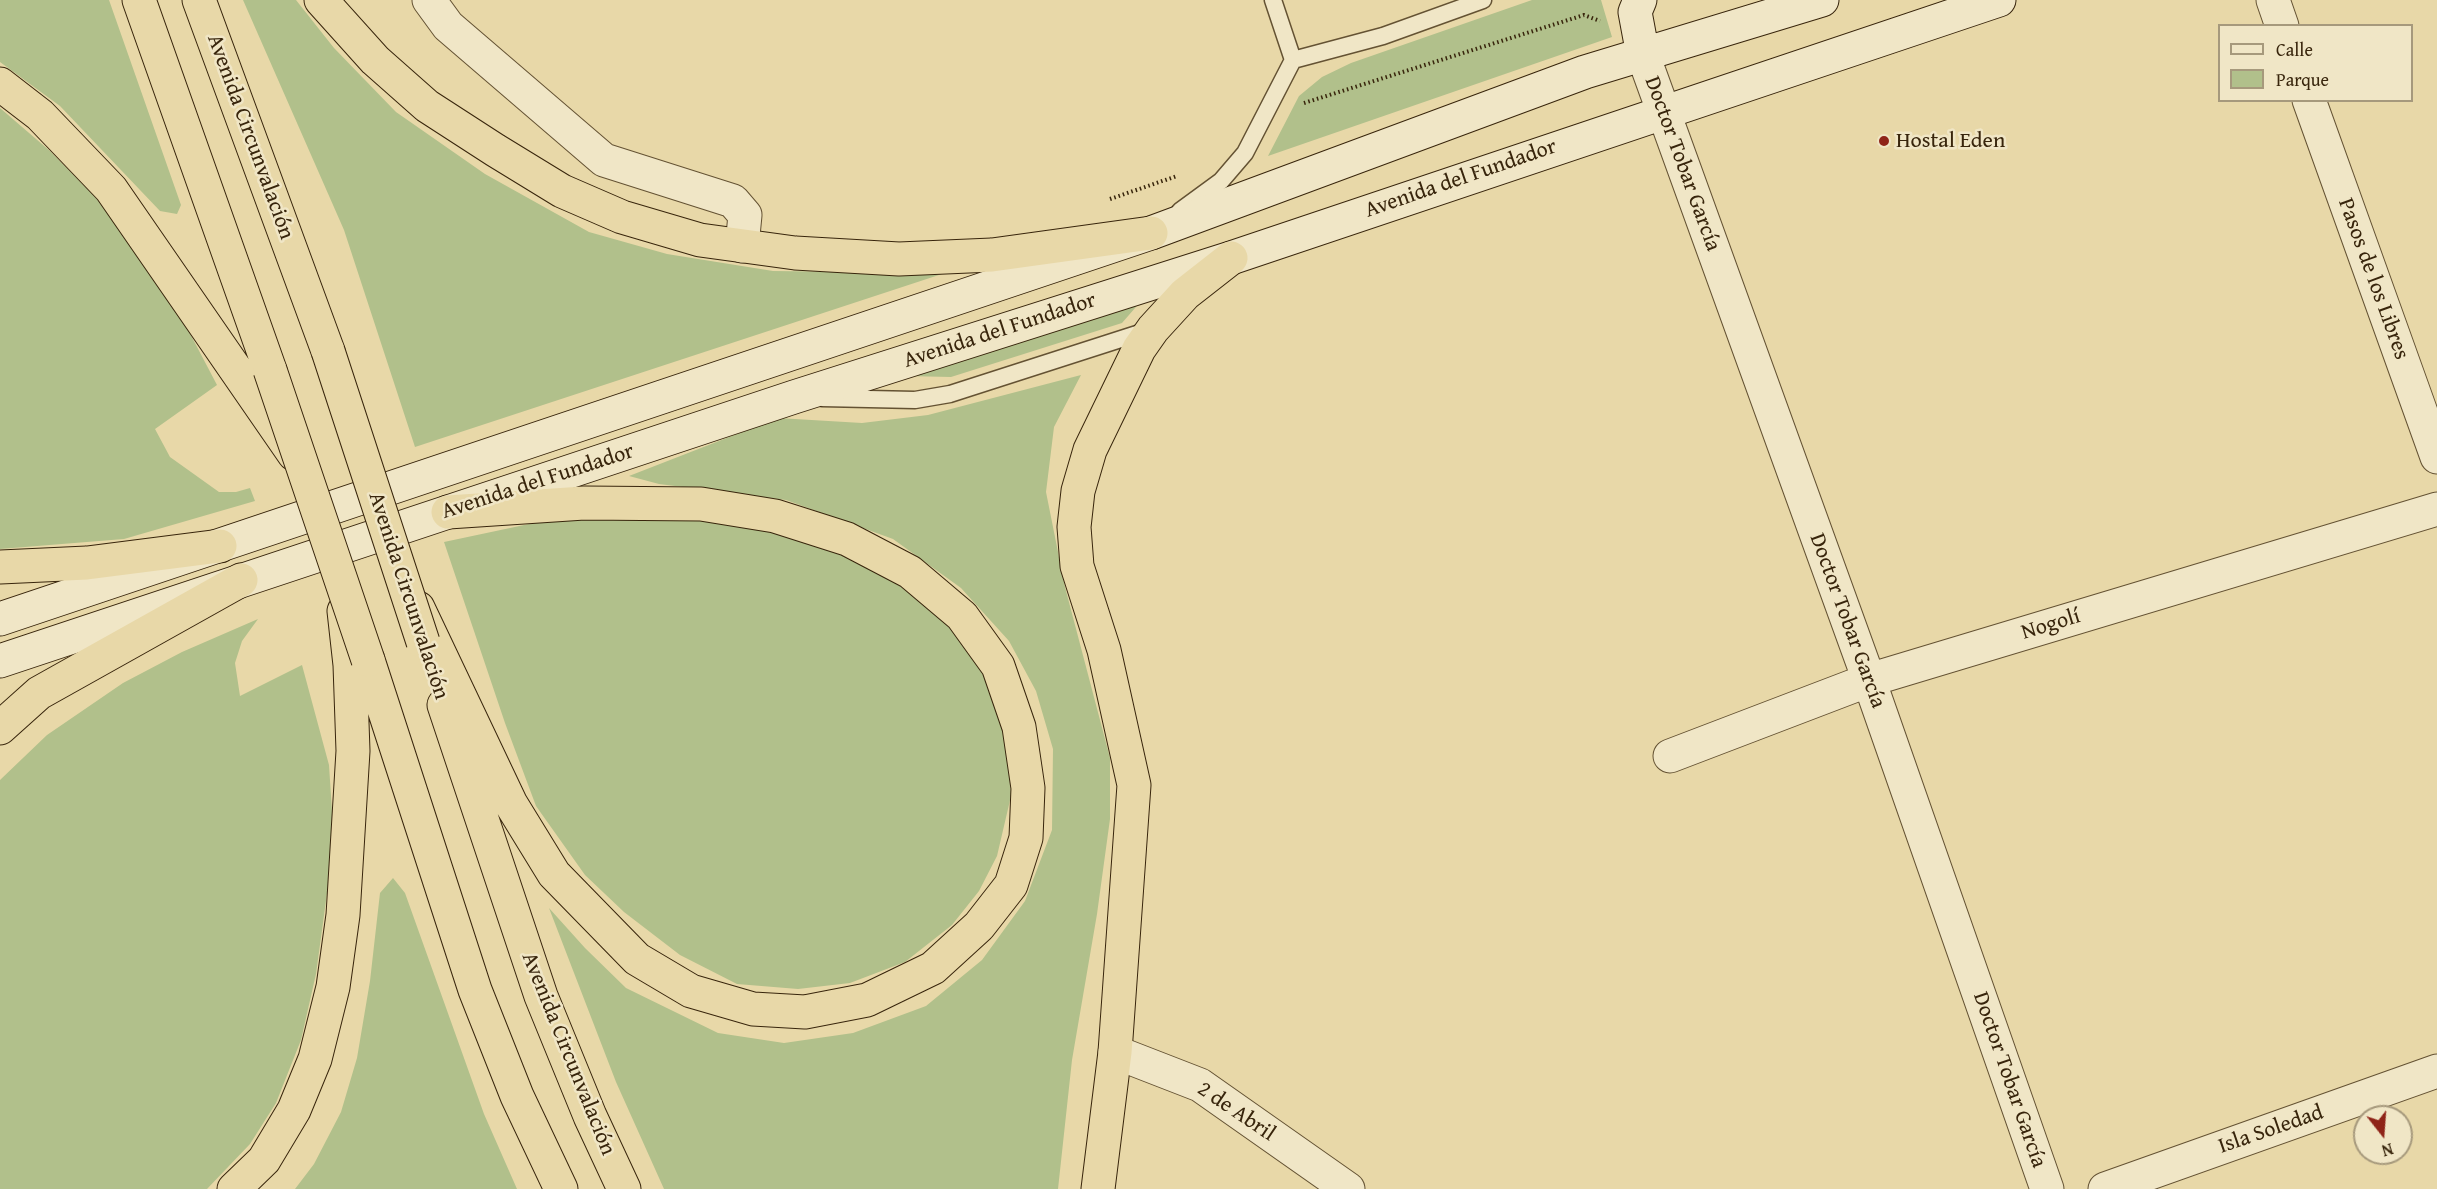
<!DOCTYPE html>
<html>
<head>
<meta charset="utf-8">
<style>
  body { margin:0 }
  #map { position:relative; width:2437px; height:1189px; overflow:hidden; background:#e8d8a8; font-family:"Gentium Book Plus",serif }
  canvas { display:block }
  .legend { position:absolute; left:2218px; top:24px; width:195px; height:78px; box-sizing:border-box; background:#f0e6c6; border:2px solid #a6997c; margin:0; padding:8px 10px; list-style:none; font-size:18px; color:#38250c }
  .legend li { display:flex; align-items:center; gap:12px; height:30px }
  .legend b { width:30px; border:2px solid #a6997c }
  .north { position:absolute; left:2353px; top:1105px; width:60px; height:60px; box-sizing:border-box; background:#f0e6c6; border:2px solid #a6997c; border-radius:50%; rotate:163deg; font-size:16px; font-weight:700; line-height:24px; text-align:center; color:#38250c }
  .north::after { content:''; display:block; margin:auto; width:21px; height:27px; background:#8f2418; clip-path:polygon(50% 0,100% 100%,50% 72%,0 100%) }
</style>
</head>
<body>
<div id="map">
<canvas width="2437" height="1189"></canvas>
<ul class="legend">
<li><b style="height:8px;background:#f0e6c6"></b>Calle</li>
<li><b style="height:16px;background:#b1c08b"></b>Parque</li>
</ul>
<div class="north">N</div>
</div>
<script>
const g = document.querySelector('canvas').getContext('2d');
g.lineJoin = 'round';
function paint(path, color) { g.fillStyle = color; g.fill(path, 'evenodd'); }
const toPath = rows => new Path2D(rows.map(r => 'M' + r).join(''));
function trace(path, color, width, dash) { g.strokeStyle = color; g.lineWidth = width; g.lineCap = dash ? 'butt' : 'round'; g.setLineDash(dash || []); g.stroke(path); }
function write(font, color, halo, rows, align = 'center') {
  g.font = font + ' "Gentium Book Plus",serif'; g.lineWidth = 5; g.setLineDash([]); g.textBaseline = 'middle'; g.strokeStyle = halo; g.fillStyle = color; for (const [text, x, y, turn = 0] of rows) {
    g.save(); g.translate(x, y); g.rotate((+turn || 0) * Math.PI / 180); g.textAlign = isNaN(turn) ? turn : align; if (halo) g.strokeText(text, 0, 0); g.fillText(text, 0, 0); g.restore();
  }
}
paint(toPath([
  [0,0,109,0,181,205,177,214,160,211,60,106,0,62],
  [243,0,296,0,334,48,396,112,485,174,589,232,667,254,773,271,945,273,415,447,344,230],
  [1532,0,1601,0,1612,37,1268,156,1299,96,1322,77,1351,63],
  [0,108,50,151,109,211,185,324,217,385,155,429,170,457,219,492,236,492,250,488,255,501,124,539,0,549],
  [1142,300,1122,323,951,377,905,376],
  [1081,375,1054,427,1046,492,1065,587,1110,758,1110,819,1097,914,1072,1060,1058,1189,664,1189,616,1082,549,908,585,948,626,988,718,1033,784,1043,853,1033,926,1006,982,960,1025,901,1052,830,1053,749,1036,691,1009,641,961,588,893,539,786,500,659,484,629,476,778,418,862,423,928,415],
  [616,518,691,520,762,528,834,549,897,580,940,616,978,656,999,702,1009,751,1011,796,997,856,979,891,952,925,905,962,850,983,798,989,737,984,680,955,624,912,585,875,536,806,505,723,444,542,543,521],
  [258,619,242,641,235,663,240,696,302,665,329,765,334,842,316,974,301,1040,276,1103,250,1144,207,1189,0,1189,0,780,47,735,123,683,182,652],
  [393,878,405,893,484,1114,517,1189,295,1189,314,1164,341,1112,357,1058,370,981,380,893]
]), '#b1c08b');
const lane = toPath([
  [1273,0,1293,60],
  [1180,211,1221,181,1245,153,1293,60,1383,36,1483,0],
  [822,398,915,400,950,394,1149,330]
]);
const street = toPath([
  [429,0,448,26,604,160,733,201,745,215,742,246],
  [2273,0,2282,26],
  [1643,55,1869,680,2047,1189],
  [2309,100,2437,457],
  [1670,756,1869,680,2437,509],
  [1115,1052,1200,1085,1348,1189],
  [2105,1189,2437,1071]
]);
const secondary = toPath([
  [1640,0,1635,12,1643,55],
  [0,619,1151,233,1585,72,1822,0],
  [0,661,794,397,1231,258,1999,0]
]);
const highway = toPath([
  [139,0,270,370],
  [199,0,328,351],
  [321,0,375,60,427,106,495,150,562,191,622,217,700,240,795,253,899,259,992,255,1151,233],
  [0,84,40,115,111,189,294,454],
  [0,567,87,563,220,546],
  [418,608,511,804,554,874,637,959,691,991,753,1009,805,1012,867,1000,933,968,979,926,1011,885,1026,838,1028,788,1019,727,998,666,962,616,910,572,847,539,775,516,701,504,584,503,448,512],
  [368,660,475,990,517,1096,561,1189],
  [444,705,541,996,590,1116,624,1189],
  [0,728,39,693,241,580],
  [234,1189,264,1160,294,1110,315,1059,333,987,343,915,353,751,350,665,344,611],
  [1098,1189,1115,1052,1134,785,1104,650,1077,566,1074,527,1078,491,1090,450,1139,349,1153,329,1185,294,1231,258]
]);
trace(lane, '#645233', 19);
trace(street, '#645233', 35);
trace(secondary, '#38250c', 35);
trace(highway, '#38250c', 35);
trace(toPath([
  [1304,103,1584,15,1600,21],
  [1110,199,1177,176]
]), '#38250c', 4, [1.5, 3]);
trace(lane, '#f0e6c6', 16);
trace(street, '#f0e6c6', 33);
trace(secondary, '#f0e6c6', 33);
trace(highway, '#e8d8a8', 33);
const highwayBridge = toPath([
  [328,351,423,642],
  [270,370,368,660]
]);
trace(highwayBridge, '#38250c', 35, []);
trace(highwayBridge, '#e8d8a8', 33);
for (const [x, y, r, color] of [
  [1884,141,6,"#8f2418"]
]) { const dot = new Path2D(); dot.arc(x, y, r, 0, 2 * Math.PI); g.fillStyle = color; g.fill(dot); trace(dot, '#f0e6c6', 2); }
write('22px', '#38250c', '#f0e6c6', [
  ["Avenida Circunvalación",250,137,70],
  ["Doctor Tobar García",1682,164,70],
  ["Avenida del Fundador",1461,179,-19],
  ["Pasos de los Libres",2373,279,70],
  ["Avenida del Fundador",1000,331,-18],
  ["Avenida del Fundador",538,482,-18],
  ["Avenida Circunvalación",408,596,72],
  ["Doctor Tobar García",1847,621,70],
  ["Nogolí",2051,625,-17],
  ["Avenida Circunvalación",568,1054,68],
  ["Doctor Tobar García",2009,1080,71],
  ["2 de Abril",1236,1112,34],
  ["Isla Soledad",2271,1130,-19]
]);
write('22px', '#38250c', '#f0e6c6', [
  ["Hostal Eden",1896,141]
], 'left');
</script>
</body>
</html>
